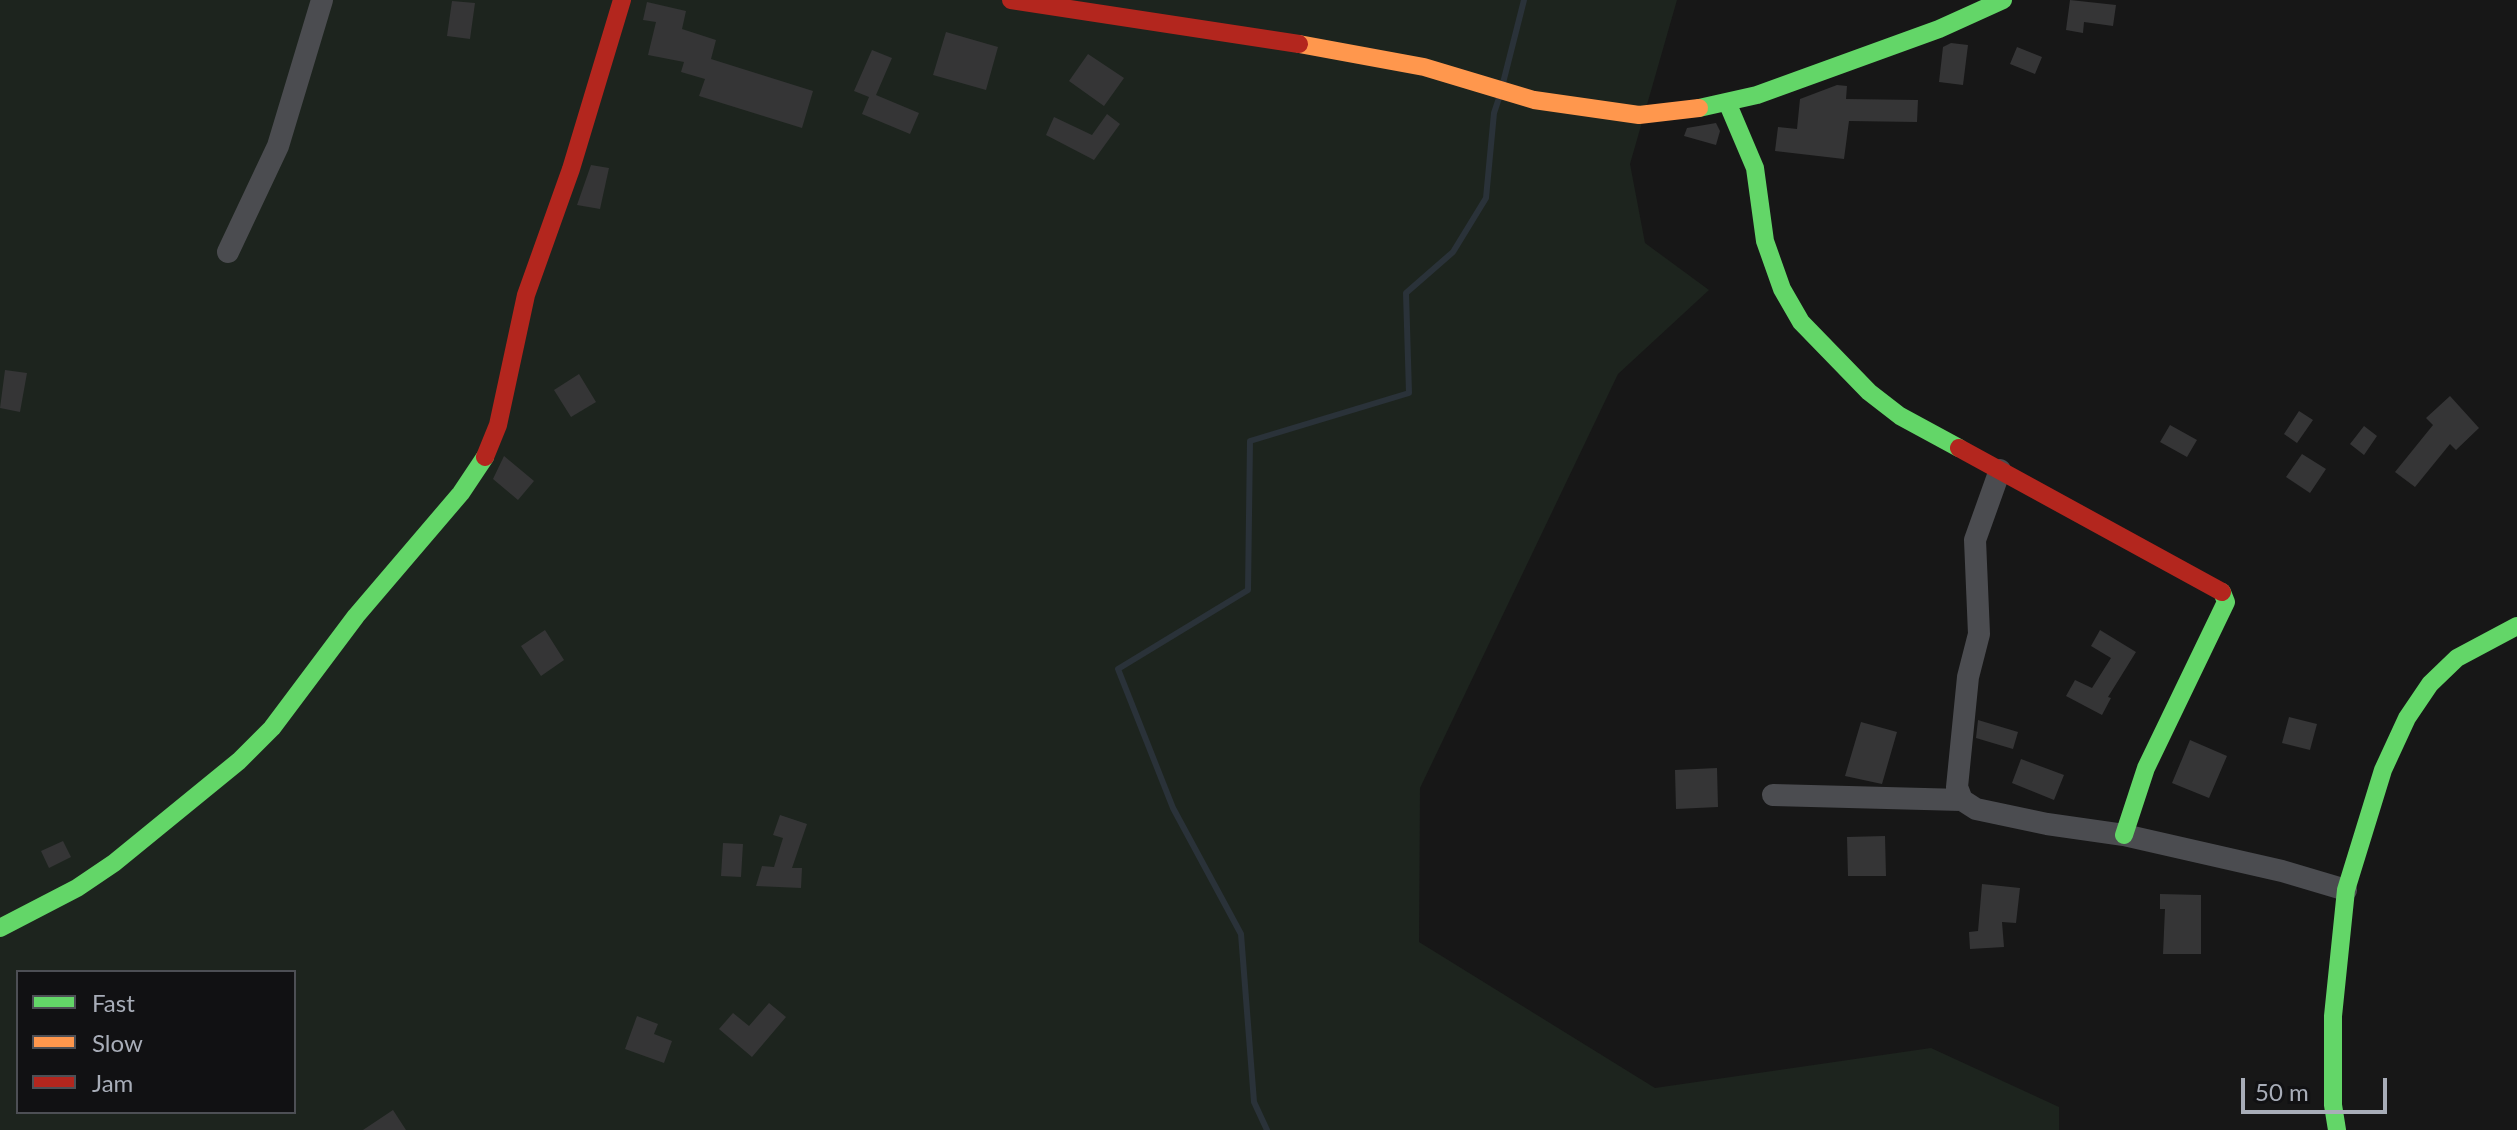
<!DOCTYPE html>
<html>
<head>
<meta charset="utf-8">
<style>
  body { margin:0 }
  #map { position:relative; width:2517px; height:1130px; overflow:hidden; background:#171717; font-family:Lato,sans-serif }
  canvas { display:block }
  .legend { position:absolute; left:16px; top:970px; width:280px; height:144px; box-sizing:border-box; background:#111113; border:2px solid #4d4f55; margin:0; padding:10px 14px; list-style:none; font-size:24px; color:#a8adb8 }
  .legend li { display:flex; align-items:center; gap:16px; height:40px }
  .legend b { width:40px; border:2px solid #4d4f55 }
  .scale { position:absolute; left:2241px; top:1078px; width:146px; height:36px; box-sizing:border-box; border:4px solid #a8adb8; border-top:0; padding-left:10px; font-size:24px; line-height:28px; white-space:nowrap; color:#a8adb8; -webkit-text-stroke:6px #111113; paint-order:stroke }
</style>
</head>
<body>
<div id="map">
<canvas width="2517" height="1130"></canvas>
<ul class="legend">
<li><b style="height:10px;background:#63d668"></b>Fast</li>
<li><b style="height:10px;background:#ff974d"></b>Slow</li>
<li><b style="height:10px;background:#b3261e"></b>Jam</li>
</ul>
<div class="scale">50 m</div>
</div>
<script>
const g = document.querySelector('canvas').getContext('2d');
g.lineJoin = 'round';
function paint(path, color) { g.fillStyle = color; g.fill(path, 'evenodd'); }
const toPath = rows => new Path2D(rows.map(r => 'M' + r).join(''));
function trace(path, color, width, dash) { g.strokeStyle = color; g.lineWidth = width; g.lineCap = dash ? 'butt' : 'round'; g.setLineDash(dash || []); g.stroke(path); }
paint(toPath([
  [0,0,1677,0,1630,164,1645,243,1709,290,1618,374,1420,788,1419,942,1655,1088,1931,1048,2059,1107,2059,1130,0,1130],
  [18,972,294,972,294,1112,18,1112]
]), '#1d241e');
trace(toPath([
  [1503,83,1524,0],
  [1267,1130,1254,1102,1241,934,1173,808,1118,669,1248,590,1250,441,1409,393,1406,293,1453,252,1486,198,1494,113,1499,98]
]), '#2a3239', 6);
paint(toPath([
  [2070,0,2116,5,2113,26,2084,22,2083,33,2066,30],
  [452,1,475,3,470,39,447,36],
  [647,2,686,11,682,29,716,40,711,59,813,91,802,128,699,96,705,79,681,72,684,62,648,55,656,22,643,20],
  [946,32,998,47,986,90,933,75],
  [1951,43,1968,45,1963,85,1939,82,1943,47],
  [2017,47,2042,57,2035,74,2010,64],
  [872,50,892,58,876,95,919,113,910,134,862,114,869,97,854,91],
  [1088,54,1124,78,1104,106,1069,81],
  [1837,85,1847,86,1846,99,1918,100,1917,122,1849,121,1844,159,1775,151,1778,127,1797,129,1800,99],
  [1107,114,1120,124,1094,160,1046,135,1054,117,1092,135],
  [1716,123,1720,131,1716,145,1684,136,1687,128],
  [591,165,609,168,600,209,577,205],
  [5,370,27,373,20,412,0,408],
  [579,374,596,402,571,417,554,390],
  [2450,396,2479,428,2456,450,2450,444,2415,487,2395,472,2433,425,2426,418],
  [2299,411,2313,420,2297,443,2284,434],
  [2170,425,2197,440,2187,457,2160,442],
  [2364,426,2377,436,2364,455,2350,444],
  [2302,454,2326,469,2310,493,2286,477],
  [504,456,534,481,518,500,493,479],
  [545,630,564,660,541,676,521,646],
  [2100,630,2136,652,2108,697,2111,698,2102,715,2066,696,2075,680,2092,688,2111,658,2091,646],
  [2289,717,2317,724,2310,750,2282,743],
  [1978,720,2018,732,2013,749,1976,738],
  [1861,722,1897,732,1882,784,1845,776],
  [2190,740,2227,756,2209,798,2172,783],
  [2021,759,2064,775,2054,800,2012,783],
  [1717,768,1718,807,1676,809,1675,770],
  [780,815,807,824,792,868,802,868,801,888,756,886,762,866,774,867,783,838,773,835],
  [1885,836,1886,876,1848,876,1847,837],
  [63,841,71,857,49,868,41,851],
  [723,843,743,844,741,877,721,876],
  [1982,884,2020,888,2016,923,2002,922,2004,947,1970,949,1969,932,1978,931],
  [2160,894,2201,895,2201,954,2163,954,2165,909,2160,909],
  [769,1003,786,1017,752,1057,719,1029,733,1013,749,1026],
  [637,1016,658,1024,654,1034,672,1041,664,1063,625,1049],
  [393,1110,406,1130,363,1130]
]), '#353536');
trace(toPath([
  [228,252,278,146,322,0],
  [1773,795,1962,800,1976,809,2047,824,2124,835,2282,871,2346,890],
  [1962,800,1957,787,1968,677,1979,634,1975,540,2000,470]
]), '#4b4c50', 22);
trace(toPath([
  [1727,102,1755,168,1765,241,1782,289,1801,322,1869,392,1900,416,1959,448],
  [1699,108,1757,95,1939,29,2003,0],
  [2124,835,2146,768,2226,602,2222,592],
  [0,928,77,888,114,863,239,761,272,728,356,616,461,493,485,457],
  [2337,1130,2333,1105,2333,1016,2346,890,2383,770,2407,718,2430,684,2457,658,2517,626]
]), '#63d668', 18);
trace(toPath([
  [1299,44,1424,67,1534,100,1639,115,1699,108]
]), '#ff974d', 18);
trace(toPath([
  [1011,0,1299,44],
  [1959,448,2222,592],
  [485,457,498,425,526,295,571,169,622,0]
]), '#b3261e', 18);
</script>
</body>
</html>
